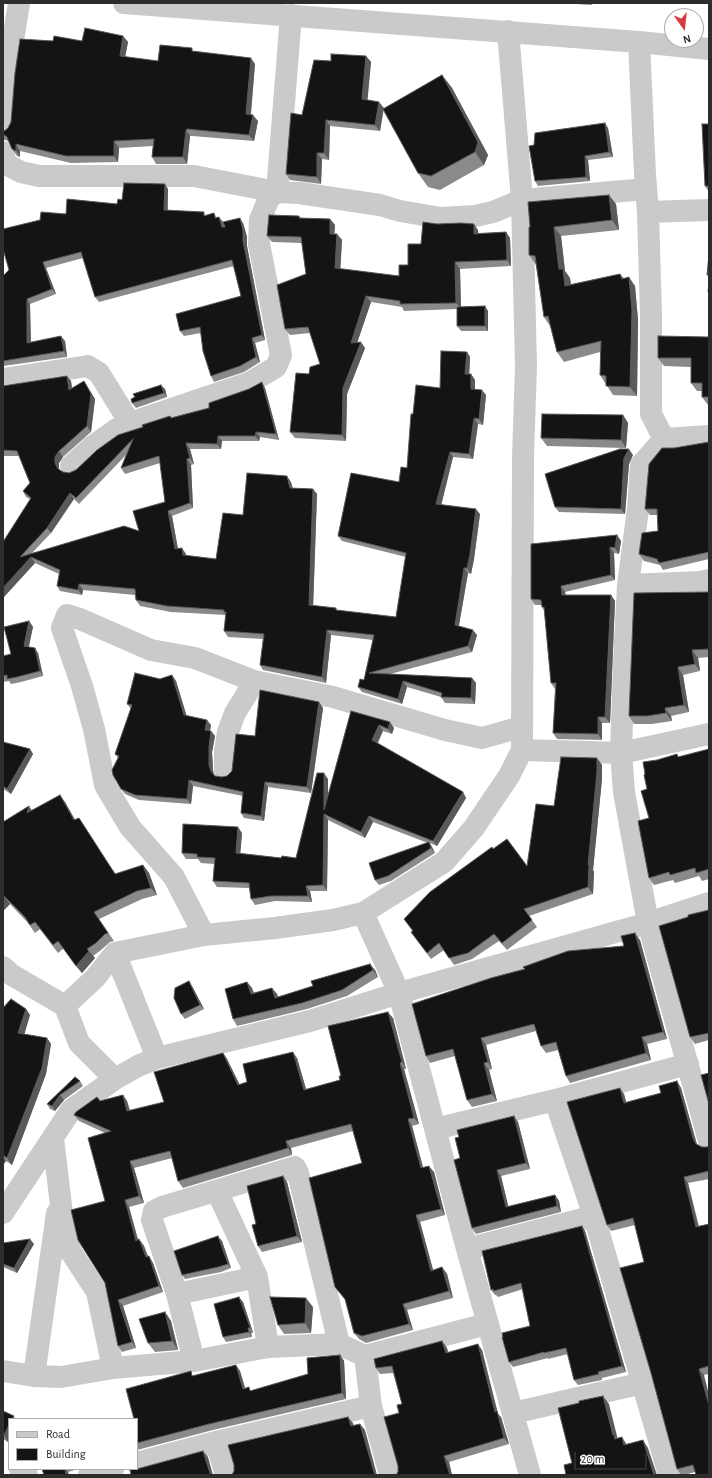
<!DOCTYPE html>
<html>
<head>
<meta charset="utf-8">
<style>
  body { margin:0 }
  #map { position:relative; width:712px; height:1478px; overflow:hidden; background:#fff; font-family:"Alegreya Sans",sans-serif }
  canvas { display:block }
  .frame { position:absolute; inset:0; border:4px solid #2d2d2d; pointer-events:none }
  .legend { position:absolute; left:8px; top:1418px; width:130px; height:52px; box-sizing:border-box; background:#fff; border:1px solid #ababab; margin:0; padding:5px 7px; list-style:none; font-size:12px; color:#2d2d2d }
  .legend li { display:flex; align-items:center; gap:8px; height:20px }
  .legend b { width:20px; border:1px solid #ababab }
  .north { position:absolute; left:664px; top:8px; width:40px; height:40px; box-sizing:border-box; background:#fff; border:1px solid #ababab; border-radius:50%; rotate:165deg; font-size:11px; font-weight:700; line-height:16px; text-align:center; color:#2d2d2d }
  .north::after { content:''; display:block; margin:auto; width:14px; height:18px; background:#d63c3e; clip-path:polygon(50% 0,100% 100%,50% 72%,0 100%) }
  .scale { position:absolute; left:574px; top:1452px; width:73px; height:18px; box-sizing:border-box; border:2px solid #2d2d2d; border-top:0; padding-left:5px; font-size:12px; line-height:14px; white-space:nowrap; color:#2d2d2d; -webkit-text-stroke:3px #fff; paint-order:stroke }
</style>
</head>
<body>
<div id="map">
<canvas width="712" height="1478"></canvas>
<div class="frame"></div>
<ul class="legend">
<li><b style="height:5px;background:#cacaca"></b>Road</li>
<li><b style="height:11px;background:#141414"></b>Building</li>
</ul>
<div class="north">N</div>
<div class="scale">20 m</div>
</div>
<script>
const g = document.querySelector('canvas').getContext('2d');
g.lineJoin = 'round';
const toPath = rows => new Path2D(rows.map(r => 'M' + r).join(''));
function trace(path, color, width, dash) { g.strokeStyle = color; g.lineWidth = width; g.lineCap = dash ? 'butt' : 'round'; g.setLineDash(dash || []); g.stroke(path); }
function paint(path, color) { g.fillStyle = color; g.fill(path, 'evenodd'); }
trace(toPath([
  [124,3,639,42,709,49],
  [639,42,645,175,648,212,651,316,651,414,664,439,641,465,638,509,628,585,624,663,621,753,624,792,648,923,709,1141],
  [3,127,7,78,19,3],
  [3,152,6,164,21,172,39,176,194,176,277,192,299,193,380,205,400,211,441,218,475,216,493,212,522,200,646,189],
  [648,212,709,210],
  [3,379,88,366,99,373,130,423],
  [664,439,709,436],
  [71,466,93,446,117,429,130,423,249,383,276,367,281,355,259,244,260,220,269,198,277,192,291,15],
  [628,585,701,582,709,580],
  [522,750,621,753,709,734],
  [225,770,225,752,228,732,235,713,245,697,254,681],
  [363,913,399,993,467,1249,530,1475],
  [204,935,174,877,130,827,105,785,94,729,82,686,62,628,67,615,80,619,151,650,195,658,254,681,333,697,445,730,482,738,521,727],
  [115,953,157,1058],
  [3,967,12,975,65,1006,79,1043,115,1079],
  [65,1006,95,978,115,953,204,935,275,928,333,920,363,913,444,862,473,829,509,776,522,750,523,457,526,366,522,200,508,31],
  [555,1100,594,1216,669,1475],
  [435,1129,555,1100,688,1064],
  [53,1138,62,1214,71,1252,97,1292,113,1368],
  [217,1191,257,1277,268,1347],
  [3,1213,71,1110,115,1079,138,1066,157,1058,310,1021,399,993,648,923,709,903],
  [467,1249,594,1216],
  [177,1294,257,1277],
  [365,1356,371,1406,390,1475],
  [194,1361,177,1294,152,1220,154,1211,162,1207,295,1167,298,1173,339,1344],
  [3,1371,34,1376,61,1377,113,1368,194,1361,268,1347,339,1344,365,1356,487,1324],
  [34,1376,57,1213],
  [513,1413,643,1383],
  [216,1442,226,1475],
  [137,1463,216,1442,371,1406],
  [20,1469,25,1472,27,1475],
  [89,1475,113,1469]
]), '#cacaca', 22);
paint(toPath([
  [561,3,595,3,591,5],
  [123,36,128,42,125,57,158,61,194,51,255,64,251,115,258,121,254,141,192,136,190,136,187,164,156,164,152,157,153,146,119,148,118,162,71,163,20,151,20,157,17,156,12,149,9,142,6,140,3,140,3,132,8,128,53,41,82,41],
  [366,56,371,62,367,100,384,108,384,109,442,75,452,88,488,155,484,165,440,190,428,187,418,173,383,110,380,131,330,126,329,160,322,159,321,184,290,180,286,174,302,115,331,61],
  [709,124,709,192,705,186],
  [608,128,613,157,588,160,590,181,538,186,535,181],
  [168,189,168,210,206,215,214,213,217,218,223,222,224,227,243,223,247,237,247,246,265,340,255,343,260,362,244,372,214,382,211,376,201,333,184,336,180,331,241,296,234,266,99,302,95,297,83,258,46,268,56,294,30,304,31,343,65,341,67,357,3,366,3,276,66,214,117,204,122,200],
  [616,204,619,230,561,236,565,271,570,278,571,284,620,274,624,278,635,286,638,320,637,396,613,395,600,375,600,352,564,362,557,352,550,326,544,317,536,265,529,255,530,227],
  [299,216,301,218,330,219,335,225,334,234,337,234,342,240,340,269,399,276,408,265,421,244,478,230,478,233,506,232,510,238,511,266,460,269,461,307,485,306,488,311,488,331,461,331,457,326,457,309,404,311,402,307,371,302,357,343,365,348,347,394,346,441,295,438,290,432,309,374,320,364,310,333,290,335,285,329,306,274,302,243,272,242,267,236],
  [709,337,709,405,708,405,702,397,702,391,697,391,691,383,691,367,664,366,658,358],
  [467,352,470,357,469,374,471,374,475,380,475,389,486,395,483,425,478,424,473,459,453,457,441,505,480,514,474,559,471,574,468,573,459,626,477,635,472,652,390,674,472,678,476,683,475,704,445,703,441,697,407,687,402,704,362,692,358,687,364,680,373,640,331,635,326,683,263,670,260,665,263,639,228,637,224,631,226,615,171,612,140,606,136,600,135,595,83,590,82,595,60,591,57,586,59,574,35,563,3,598,30,499,26,497,23,491,30,483,19,456,3,456,3,386,67,376,71,381,72,388,84,381,95,399,91,432,63,457,59,463,59,470,63,472,69,473,172,418,209,408,265,388,279,440,260,437,259,441,222,441,221,449,190,449,194,464,191,465,193,508,172,516,178,549,186,554,186,556,216,559,243,515,291,482,292,488,313,489,317,494,313,605,337,610,396,617,406,557,342,541,338,536,399,482,407,468,413,414,440,388],
  [126,455,121,468,125,474,160,463,165,502,139,531,32,553,51,533,74,499,79,504],
  [165,389,167,397,136,408,132,403,135,397],
  [623,415,628,423,626,448,547,446,541,438],
  [709,442,709,559,663,570,660,565,644,561,639,554,658,531,658,515,650,515,645,509,674,448],
  [633,455,629,464,625,514,559,512,555,507],
  [617,535,621,541,619,554,614,553,615,580,565,592,566,595,611,595,615,601,610,723,602,723,602,740,557,739,553,733,555,689,551,683,544,610,542,607,542,605,535,605,531,599],
  [709,592,709,657,698,658,700,671,683,675,689,712,671,716,672,721,652,724,634,724,629,716],
  [29,621,33,627,28,647,38,653,43,676,21,682,11,684,9,681,3,682,3,656,11,654],
  [172,675,176,681,186,715,211,725,210,731,211,731,215,736,212,752,213,770,214,774,215,776,222,777,227,776,232,771,255,736,319,702,323,708,311,793,268,787,264,821,244,818,241,813,243,796,193,786,191,804,139,800,125,794,121,789,118,758,115,754,131,709,127,704,160,679],
  [351,711,394,728,392,734,383,731,378,743,463,792,466,798,437,846,430,843,435,853,391,881,379,885,375,880,428,843,373,822,365,838,328,820,327,891,310,891,312,902,275,901,255,905,251,899,249,888,217,887,213,881,214,864,201,863,198,859,186,859,182,853,242,833,240,853,281,858,296,858,328,779,328,796],
  [3,742,30,749,33,754,11,794,3,789],
  [709,749,709,879,702,881,699,876,675,883,673,880,654,885,649,878,649,818,647,789,679,757],
  [597,758,602,765,602,779,593,870,594,872,593,894,529,916,537,927,507,950,499,941,472,959,454,965,444,950,431,959,416,939,493,849,527,866,554,806],
  [65,802,75,820,116,874,143,865,149,873,157,895,142,899,99,919,114,941,110,942,101,950,93,956,95,958,82,973,64,948,58,953,40,929,35,933,28,923,10,904,3,911,3,822,32,810],
  [709,910,709,1040,695,1044,690,1037],
  [640,940,667,1039,647,1044,651,1060,570,1083,566,1076,558,1050,546,1053,541,1046,536,1031,486,1045,492,1069,489,1070,497,1101,472,1107,467,1100,455,1056,430,1063,426,1056,525,969,523,967,624,946],
  [370,964,375,970,378,977,347,996,307,1009,237,1026,233,1019,247,982,252,988,254,993,272,988,277,994,278,997,313,986],
  [192,986,204,1009,185,1019,181,1014],
  [3,1008,26,1009,30,1015,24,1034,47,1038,51,1044,46,1074,12,1165,6,1161,3,1165],
  [393,1018,406,1069,404,1069,419,1124,412,1126,423,1167,434,1172,445,1215,420,1222,433,1270,442,1267,447,1274,453,1298,407,1310,413,1330,366,1343,359,1339,354,1333,346,1301,335,1287,362,1163,353,1131,291,1148,292,1155,183,1188,178,1181,172,1158,134,1168,144,1203,129,1207,138,1240,139,1239,144,1246,148,1256,149,1256,153,1263,163,1292,123,1306,136,1348,122,1352,118,1346,105,1201,105,1133,79,1121,74,1115,100,1101,123,1095,127,1101,130,1111,164,1102,223,1053,227,1059,240,1085,247,1082,297,1058,306,1089,340,1080,341,1076],
  [80,1081,83,1086,64,1100,55,1111,50,1109,47,1104],
  [677,1081,681,1088,697,1144,702,1147,707,1147,709,1146,709,1179,688,1183,699,1226,709,1224,709,1374,704,1375,695,1472,684,1475,681,1475,677,1469,644,1262,635,1225,611,1231,607,1225,624,1094,626,1102,661,1093],
  [518,1122,530,1169,501,1176,508,1207,555,1195,559,1201,561,1212,476,1234,472,1228,460,1158],
  [283,1176,287,1182,302,1242,262,1252,258,1246,256,1224],
  [582,1226,585,1231,626,1372,602,1378,602,1380,578,1385,574,1380,568,1354,548,1359,548,1358,513,1367,509,1362,530,1326,523,1289,498,1297,496,1295,495,1295,491,1290],
  [222,1241,231,1268,221,1272,185,1279,182,1275],
  [3,1243,34,1244,17,1273,3,1267],
  [243,1302,253,1332,253,1333,251,1333,252,1337,226,1342,223,1337],
  [313,1307,311,1333,284,1334,278,1325],
  [165,1312,171,1321,178,1350,155,1352,148,1343],
  [442,1341,447,1348,448,1353,482,1350,498,1414,501,1417,509,1444,449,1462,452,1475,396,1475,398,1472,399,1413,402,1404,393,1373,380,1374,376,1368],
  [340,1355,344,1361,346,1399,213,1430,137,1450,137,1419,194,1376,236,1365,240,1371,245,1388,252,1391,308,1374],
  [3,1411,14,1416,15,1419,9,1419,9,1440,8,1442,3,1439],
  [42,1469,78,1469,68,1472,69,1475,44,1475]
]), '#8a8a8a');
paint(toPath([
  [123,36,128,42,124,63,120,56],
  [366,56,371,62,367,106,362,99],
  [251,58,255,64,250,121,246,114],
  [442,75,452,88,488,155,484,165,475,152],
  [379,102,384,108,380,131,375,125],
  [253,115,258,121,254,141,249,135],
  [326,120,330,126,329,160,324,153],
  [605,123,608,128,613,157,609,152],
  [186,130,190,136,187,164,183,157],
  [114,141,119,148,118,162,114,156],
  [16,144,20,151,20,157,16,151],
  [317,153,322,159,321,184,317,177],
  [585,156,588,160,590,181,586,177],
  [165,184,168,189,167,215,164,210],
  [609,195,616,204,619,230,612,220],
  [219,217,223,222,225,232,222,227],
  [240,218,243,223,247,237,247,246,265,340,262,335,243,241],
  [330,219,335,225,334,240,330,234],
  [474,224,478,230,478,240,474,234],
  [554,227,561,236,565,271,570,278,572,295,565,286,559,269],
  [506,232,510,238,511,266,507,260],
  [337,234,342,240,340,275,335,268],
  [43,262,46,268,56,294,52,289],
  [455,262,460,269,461,309,456,303],
  [629,277,635,286,638,320,637,396,630,387],
  [366,296,371,302,355,349,351,343],
  [27,299,30,304,31,349,27,343],
  [485,306,488,311,488,331,485,326],
  [61,336,65,341,67,357,64,351],
  [252,338,255,343,260,362,256,357],
  [361,342,365,348,347,394,346,441,342,435,343,388],
  [467,352,470,357,469,380,465,374],
  [471,374,475,380,475,394,471,389],
  [67,376,71,381,73,396,69,390],
  [84,381,95,399,91,432,87,426],
  [262,382,265,388,279,440,276,434],
  [161,385,165,389,167,397,164,393],
  [482,390,486,395,483,425,479,419],
  [623,415,628,423,626,448,621,440],
  [474,418,478,424,473,459,469,454],
  [256,432,260,437,259,441,255,436],
  [218,436,222,441,221,449,217,444],
  [186,443,190,449,194,464,190,458],
  [629,449,633,455,629,464,625,514,621,509,624,458],
  [59,451,63,457,59,463,59,468,62,474,58,469,55,463,55,457],
  [450,452,453,457,440,510,436,504],
  [187,459,191,465,193,508,190,503],
  [287,476,291,482,294,493,290,488],
  [313,489,317,494,313,610,309,605],
  [70,493,74,499,51,533,47,528],
  [476,509,480,514,474,559,471,574,467,568],
  [168,511,172,516,179,555,175,549],
  [617,535,621,541,619,554,615,548],
  [610,547,614,553,615,580,611,575],
  [182,548,186,554,186,561,183,555],
  [31,557,35,563,3,598,3,588],
  [464,568,468,573,458,630,455,625],
  [79,584,83,590,82,595,78,590],
  [561,586,565,592,566,601,562,595],
  [611,595,615,601,610,723,605,717],
  [29,621,33,627,28,651,24,646],
  [327,630,331,635,326,683,322,677],
  [473,630,477,635,472,652,468,646],
  [35,648,38,653,43,676,40,671],
  [692,650,698,658,700,671,695,664],
  [678,667,683,675,689,712,684,705],
  [172,675,176,681,188,720,184,715],
  [472,678,476,683,475,704,471,698],
  [403,681,407,687,402,704,398,699],
  [319,702,323,708,311,793,307,787],
  [665,708,671,716,672,721,666,713],
  [598,717,602,723,602,740,598,734],
  [207,720,211,725,209,735,205,730],
  [390,722,394,728,392,734,388,729],
  [379,725,383,731,376,745,372,740],
  [211,731,215,736,212,752,213,770,214,777,211,771,209,765,209,747],
  [30,749,33,754,11,794,7,789],
  [597,758,602,765,602,779,593,870,594,872,593,894,588,887,588,865],
  [324,773,328,779,328,815,324,810],
  [189,780,193,786,191,804,187,799],
  [265,782,268,787,264,821,261,816],
  [463,792,466,798,437,846,433,841],
  [60,795,65,802,79,827,74,820],
  [29,806,34,814,27,813],
  [324,814,328,820,327,891,323,885],
  [369,816,373,822,365,838,361,832],
  [238,827,242,833,240,858,236,853],
  [429,842,432,847,435,853,431,848],
  [143,865,149,873,157,895,151,888],
  [306,886,310,891,312,902,308,896],
  [4,896,10,904,3,911,3,898],
  [635,933,640,940,667,1039,663,1032],
  [89,951,95,958,82,973,76,966],
  [370,964,375,970,378,977,373,970],
  [189,981,192,986,204,1009,200,1005],
  [247,982,252,988,256,1000,251,994],
  [272,988,277,994,280,1004,275,998],
  [26,1009,30,1015,23,1039,18,1033],
  [388,1012,393,1018,406,1069,402,1062],
  [642,1037,647,1044,651,1060,646,1053],
  [47,1038,51,1044,46,1074,12,1165,7,1158],
  [481,1038,486,1045,492,1069,488,1062],
  [293,1052,297,1058,308,1096,304,1090],
  [223,1053,227,1059,243,1092,238,1085],
  [400,1063,404,1069,419,1124,414,1118],
  [484,1063,489,1070,497,1101,492,1094],
  [677,1081,681,1088,697,1145,693,1138],
  [620,1088,624,1094,628,1109,624,1103],
  [60,1095,64,1100,55,1111,52,1106],
  [123,1095,127,1101,132,1118,127,1111],
  [514,1116,518,1122,530,1169,526,1163],
  [408,1119,412,1126,425,1175,421,1168],
  [286,1141,291,1148,292,1155,288,1148],
  [3,1156,6,1161,3,1165],
  [130,1161,134,1168,144,1203,139,1196],
  [429,1166,434,1172,445,1215,441,1209],
  [497,1170,501,1176,510,1213,506,1207],
  [283,1176,287,1182,302,1242,297,1236],
  [684,1177,688,1183,700,1234,696,1227],
  [555,1195,559,1201,561,1212,557,1206],
  [125,1200,129,1207,140,1247,136,1241],
  [416,1215,420,1222,435,1277,431,1271],
  [582,1226,585,1231,626,1372,622,1366],
  [218,1236,222,1241,231,1268,228,1264],
  [30,1239,34,1244,17,1273,14,1268],
  [139,1239,144,1246,150,1263,146,1257],
  [149,1256,153,1263,163,1292,159,1286],
  [442,1267,447,1274,453,1298,449,1291],
  [239,1297,243,1302,253,1333,250,1328],
  [306,1298,313,1307,311,1333,305,1323],
  [118,1300,123,1306,136,1348,132,1342],
  [403,1304,407,1310,413,1330,409,1324],
  [165,1312,171,1321,178,1350,172,1341],
  [248,1328,251,1333,252,1337,249,1332],
  [442,1341,447,1348,450,1360,446,1353],
  [478,1344,482,1350,498,1414,501,1417,509,1444,504,1438,495,1412],
  [340,1355,344,1361,346,1399,342,1393],
  [236,1365,240,1371,247,1395,243,1389],
  [699,1369,704,1375,709,1395,709,1405],
  [603,1396,609,1404,618,1440,621,1447,613,1435],
  [348,1417,353,1423,356,1432,351,1426],
  [360,1424,365,1430,377,1475,375,1475,374,1472],
  [9,1425,9,1440,8,1442,4,1435],
  [622,1437,627,1445,624,1445],
  [643,1440,648,1448,657,1475,654,1475],
  [203,1451,208,1457,213,1475,211,1475,210,1473],
  [444,1456,449,1462,452,1475,450,1475],
  [65,1469,66,1469,68,1472,69,1475,66,1475]
]), '#5a5a5a');
const building = toPath([
  [85,28,123,36,120,56,158,61,160,45,192,48,192,51,251,58,246,114,253,115,249,135,187,129,186,130,183,157,152,157,154,139,114,141,114,156,66,156,16,144,16,151,12,149,7,137,3,134,3,132,8,128,11,122,15,73,20,39,53,41,54,36,82,41,85,28],
  [331,54,366,56,362,99,379,102,375,125,326,120,324,153,317,153,317,177,286,174,291,113,302,115,314,60,331,61,331,54],
  [442,75,478,142,475,152,431,176,418,173,383,109,442,75],
  [605,123,609,152,585,156,586,177,535,181,529,146,534,145,535,133,605,123],
  [702,124,709,124,709,186,705,186,702,124],
  [124,183,165,184,164,210,204,212,204,216,214,213,215,218,219,217,222,227,225,227,223,222,240,218,243,231,243,241,262,335,252,338,256,357,240,366,211,376,203,351,200,327,180,331,176,314,241,296,232,260,95,297,81,252,43,262,52,289,27,299,27,343,61,336,64,351,3,361,3,276,9,270,3,249,3,229,40,220,41,212,66,214,67,199,117,204,118,199,122,200,124,183],
  [609,195,612,220,554,227,559,269,563,269,565,286,620,274,622,279,629,277,632,310,630,387,606,386,606,376,600,375,601,341,557,352,548,316,544,317,535,256,529,255,529,227,530,227,528,202,609,195],
  [269,215,299,216,299,218,330,219,330,234,337,234,335,268,399,276,399,265,408,265,408,244,421,244,423,222,437,224,461,223,474,224,474,234,506,232,507,260,455,262,456,303,400,304,400,301,366,296,351,343,361,342,343,388,342,435,290,432,296,373,309,374,310,367,320,364,308,327,285,329,277,285,306,274,301,237,267,236,269,215],
  [709,254,709,275,707,275,709,254],
  [709,281,709,292,708,292,709,281],
  [485,306,485,326,457,326,457,307,485,306],
  [658,336,709,337,709,397,702,397,702,383,691,383,691,358,658,358,658,336],
  [441,351,467,352,465,374,471,374,471,389,482,390,479,419,474,418,469,454,450,452,436,504,476,509,470,554,467,568,464,568,455,625,473,630,468,646,369,673,472,678,471,698,441,697,442,693,403,681,398,699,358,687,360,679,364,680,374,635,327,630,322,677,260,665,264,634,224,631,226,612,224,612,224,610,167,606,136,600,135,589,79,584,78,590,57,586,60,570,31,557,3,588,3,542,31,498,23,491,30,483,17,451,3,450,3,386,67,376,69,390,84,381,91,394,87,426,59,451,55,457,55,463,58,469,63,472,69,473,76,470,97,450,118,435,143,427,142,425,170,416,171,418,209,408,209,403,249,389,262,382,276,434,256,432,255,436,218,436,217,444,186,443,190,458,187,459,190,503,168,511,175,549,182,548,183,555,216,559,223,513,243,515,247,473,287,476,290,488,313,489,309,605,336,608,336,610,396,617,406,553,338,536,351,473,399,482,401,467,407,468,411,414,413,414,416,385,440,388,441,351],
  [133,439,121,468,159,456,165,502,133,511,139,531,124,526,20,557,47,528,70,493,76,498,133,439],
  [161,385,164,393,132,403,131,399,135,397,133,394,161,385],
  [542,414,623,415,621,440,541,438,542,414],
  [709,442,709,552,659,563,657,559,639,554,642,533,658,531,657,509,645,509,649,464,662,448,674,448,709,442],
  [620,449,629,449,624,458,621,509,555,507,545,474,620,449],
  [617,535,615,548,610,547,611,575,561,586,562,595,611,595,605,717,598,717,598,734,553,733,556,683,551,683,544,607,542,607,541,600,531,599,531,544,617,535],
  [709,592,709,649,692,650,695,664,678,667,684,705,665,708,666,713,647,716,629,716,634,593,709,592],
  [29,621,24,646,35,648,40,671,17,677,7,679,7,675,3,676,3,656,11,654,4,627,29,621],
  [135,673,160,679,172,675,184,715,207,720,205,730,211,731,209,747,209,765,211,771,215,776,222,777,227,776,232,771,236,734,255,736,260,690,319,702,307,787,265,782,261,816,241,813,243,792,189,780,187,799,135,795,121,789,113,775,112,770,119,756,115,754,132,705,127,704,135,673],
  [351,711,390,722,388,729,379,725,372,740,463,792,433,841,369,816,361,832,324,814,323,885,306,886,308,896,271,896,251,899,249,883,213,881,215,858,197,857,197,854,182,853,183,824,238,827,236,853,281,858,282,856,296,858,317,773,324,773,324,810,351,711],
  [3,742,30,749,7,789,3,786,3,742],
  [709,749,709,869,696,873,695,868,670,875,669,872,649,878,638,821,649,818,641,791,647,789,644,775,645,774,643,762,657,760,677,754,678,757,709,749],
  [561,757,597,758,597,772,588,865,589,865,588,887,524,909,532,920,502,943,494,934,468,953,449,958,439,943,427,953,411,932,413,931,404,919,430,892,492,847,493,849,507,839,527,866,536,804,554,806,561,757],
  [60,795,74,820,79,818,115,874,143,865,151,888,137,891,94,912,108,933,105,934,96,943,87,949,89,951,76,966,58,941,53,945,35,922,30,925,25,917,4,896,3,898,3,822,29,806,27,813,60,795],
  [429,842,431,848,388,876,375,880,369,863,429,842],
  [709,910,709,1033,690,1037,659,926,688,917,688,915,709,910],
  [635,933,663,1032,642,1037,646,1053,566,1076,556,1042,541,1046,534,1024,481,1038,488,1062,484,1063,492,1094,467,1100,453,1049,426,1056,412,1004,491,978,525,969,523,967,568,951,624,946,621,936,635,933],
  [370,964,373,970,342,990,302,1003,233,1019,225,989,247,982,251,994,272,988,275,998,313,986,311,981,370,964],
  [189,981,200,1005,181,1014,174,998,175,988,189,981],
  [11,999,26,1009,18,1033,47,1038,42,1068,7,1158,3,1155,3,1008,11,999],
  [388,1012,402,1062,400,1063,414,1118,408,1119,421,1168,429,1166,441,1209,416,1215,431,1271,442,1267,449,1291,403,1304,409,1324,362,1336,354,1333,345,1299,335,1287,309,1178,362,1163,351,1124,286,1141,288,1148,178,1181,170,1151,130,1161,139,1196,125,1200,136,1241,139,1239,146,1257,149,1256,159,1286,118,1300,132,1342,118,1346,105,1283,78,1240,71,1210,105,1201,88,1138,111,1131,74,1115,76,1112,97,1097,100,1101,123,1095,127,1111,164,1102,154,1072,223,1053,238,1085,247,1082,243,1064,293,1052,304,1090,340,1080,339,1076,341,1076,328,1026,388,1012],
  [709,1073,709,1104,701,1075,709,1073],
  [75,1077,80,1081,60,1095,52,1106,47,1104,75,1077],
  [677,1081,693,1138,696,1144,702,1147,707,1147,709,1146,709,1171,684,1177,696,1227,709,1224,709,1366,699,1369,709,1405,709,1475,696,1475,693,1465,677,1469,651,1373,620,1268,644,1262,633,1218,607,1225,567,1102,620,1088,624,1103,661,1093,659,1086,677,1081],
  [514,1116,526,1163,497,1170,506,1207,555,1195,557,1206,472,1228,454,1160,460,1158,455,1138,459,1137,457,1130,514,1116],
  [283,1176,297,1236,258,1246,252,1225,256,1224,247,1186,283,1176],
  [582,1226,622,1366,598,1372,599,1374,574,1380,566,1348,544,1353,544,1352,509,1362,502,1337,503,1337,502,1333,530,1326,521,1283,494,1291,493,1289,491,1290,482,1251,582,1226],
  [218,1236,228,1264,218,1267,182,1275,174,1251,218,1236],
  [30,1239,14,1268,3,1264,3,1243,30,1239],
  [239,1297,250,1327,250,1328,248,1328,249,1332,223,1337,214,1304,239,1297],
  [270,1297,306,1298,305,1323,278,1325,270,1297],
  [165,1312,172,1341,148,1343,139,1319,165,1312],
  [442,1341,446,1353,478,1344,495,1412,497,1411,504,1438,444,1456,450,1475,396,1475,398,1472,398,1466,384,1417,399,1413,397,1405,402,1404,392,1366,376,1368,374,1359,442,1341],
  [340,1355,342,1393,209,1424,137,1443,137,1419,134,1419,126,1389,191,1371,192,1376,236,1365,243,1389,249,1387,250,1391,308,1374,307,1358,340,1355],
  [603,1396,613,1435,614,1435,615,1439,622,1437,624,1445,643,1440,654,1475,566,1475,564,1465,572,1463,558,1408,579,1403,579,1401,603,1396],
  [3,1411,14,1416,12,1419,9,1419,9,1425,4,1435,3,1434,3,1411],
  [348,1417,351,1426,360,1424,374,1472,375,1475,232,1475,234,1471,234,1465,228,1445,348,1417],
  [203,1451,210,1473,211,1475,131,1475,130,1469,137,1469,203,1451],
  [42,1469,65,1469,66,1475,44,1475,42,1469]
]);
paint(building, '#141414');
trace(building, '#5a5a5a', 1);
</script>
</body>
</html>
